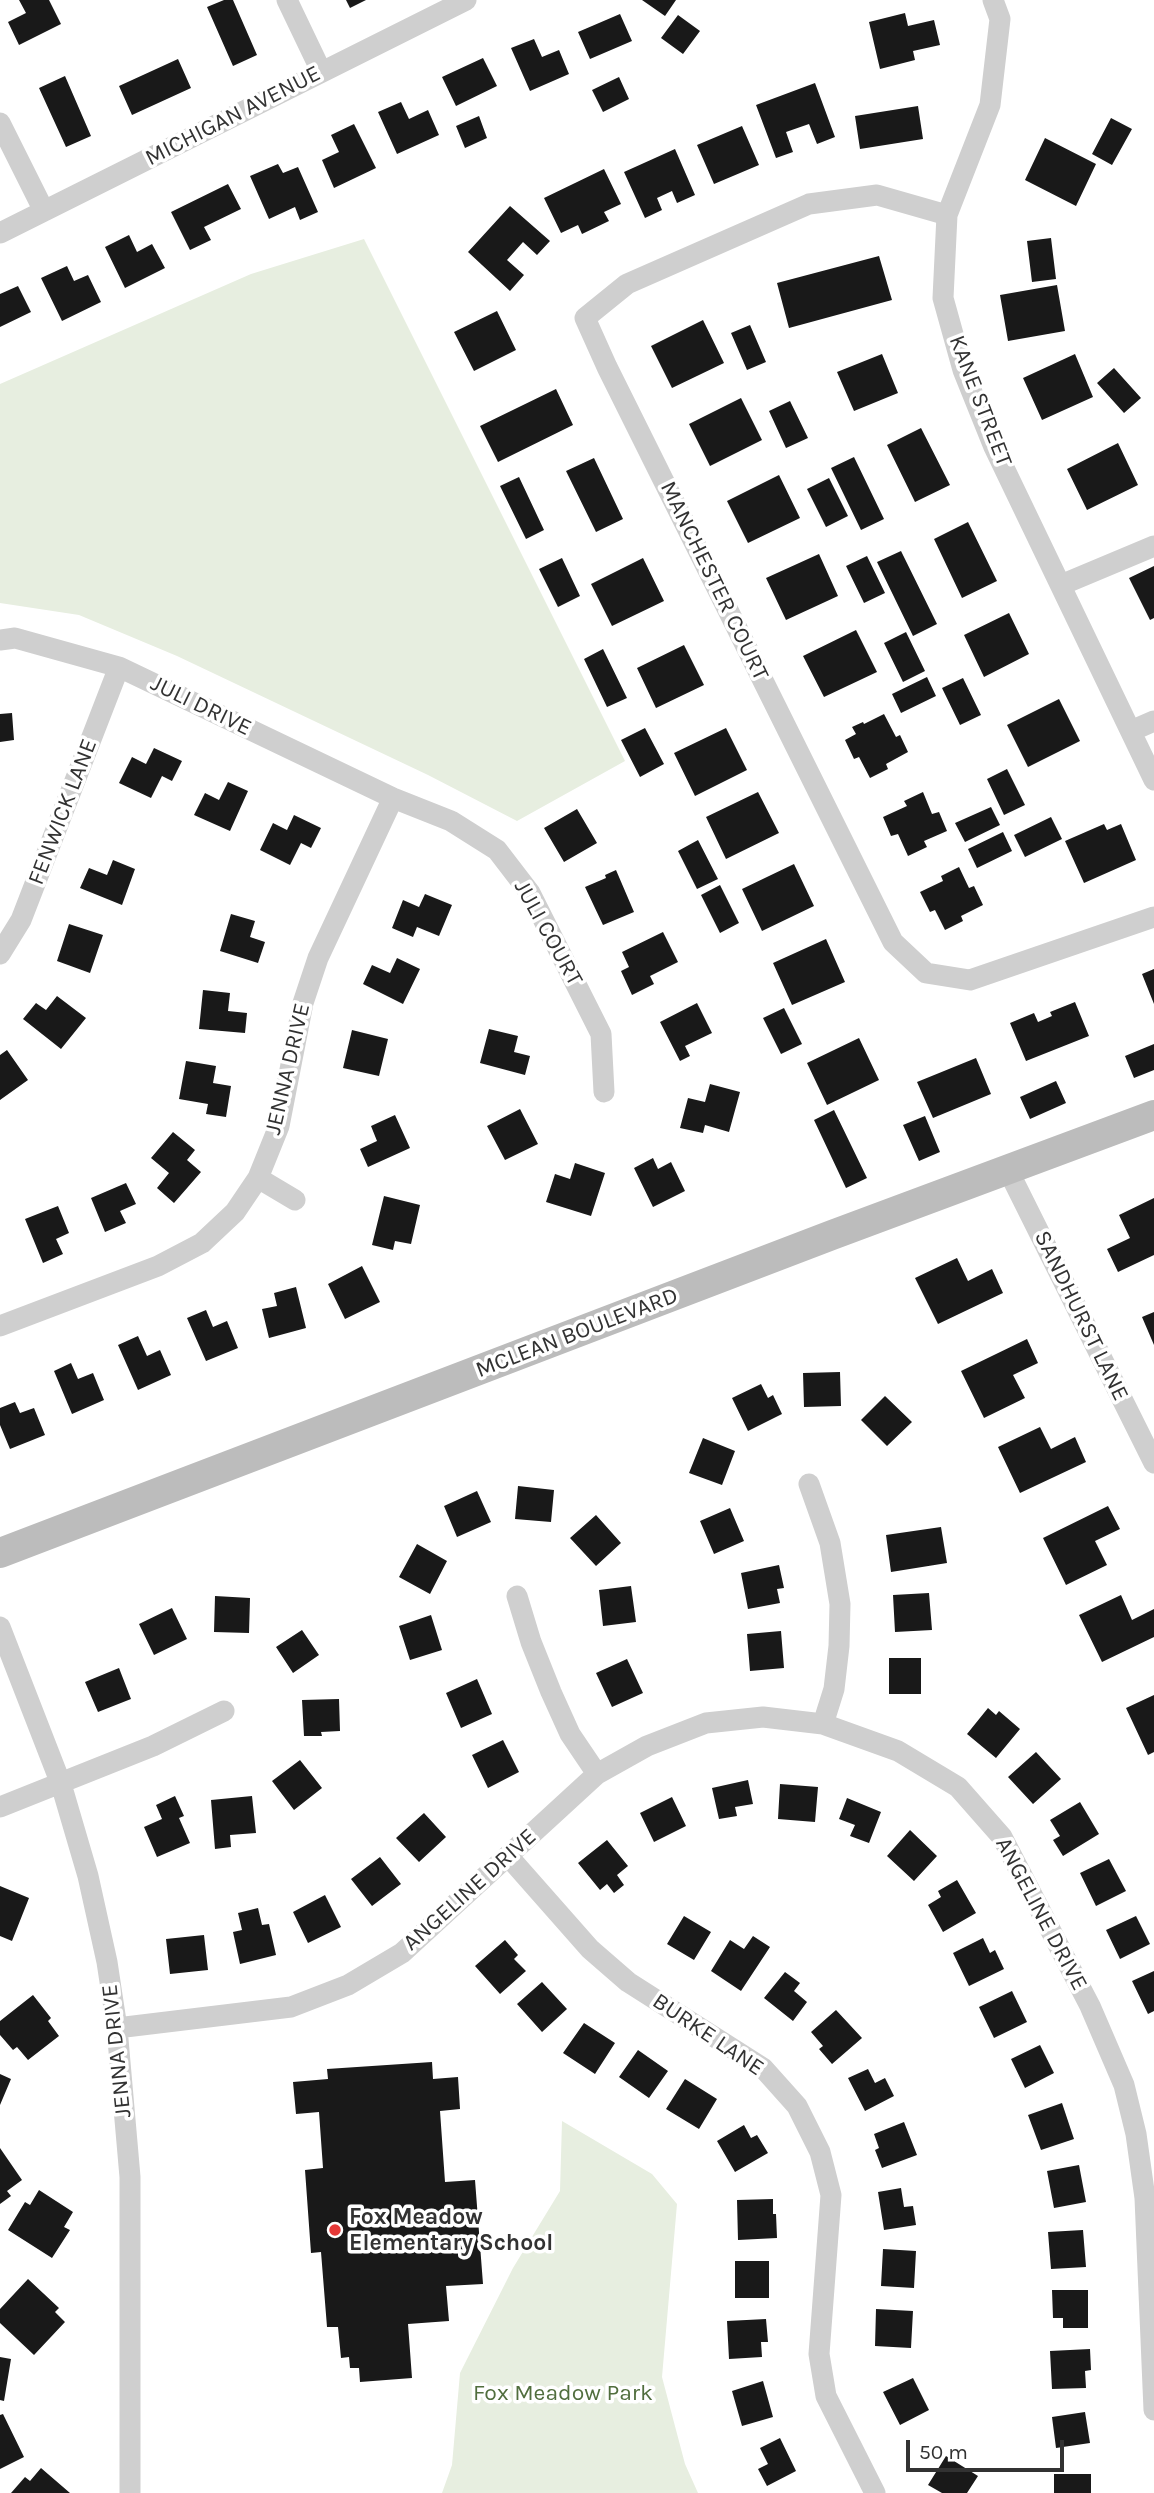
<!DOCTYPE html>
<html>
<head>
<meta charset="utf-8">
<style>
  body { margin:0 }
  #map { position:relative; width:1154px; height:2493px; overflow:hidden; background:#fff; font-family:Karla,sans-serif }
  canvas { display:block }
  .scale { position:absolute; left:906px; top:2440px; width:158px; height:32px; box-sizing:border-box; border:4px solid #323232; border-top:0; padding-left:9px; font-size:21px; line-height:24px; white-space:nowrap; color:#323232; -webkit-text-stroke:5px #fff; paint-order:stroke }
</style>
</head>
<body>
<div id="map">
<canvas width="1154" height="2493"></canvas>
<div class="scale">50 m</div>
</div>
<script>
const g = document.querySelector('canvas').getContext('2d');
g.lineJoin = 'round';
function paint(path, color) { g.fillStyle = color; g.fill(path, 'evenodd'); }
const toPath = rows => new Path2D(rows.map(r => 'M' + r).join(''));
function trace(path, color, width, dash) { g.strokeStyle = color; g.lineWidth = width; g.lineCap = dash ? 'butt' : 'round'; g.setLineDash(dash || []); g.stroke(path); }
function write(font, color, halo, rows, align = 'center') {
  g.font = font + ' Karla,sans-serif'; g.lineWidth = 7; g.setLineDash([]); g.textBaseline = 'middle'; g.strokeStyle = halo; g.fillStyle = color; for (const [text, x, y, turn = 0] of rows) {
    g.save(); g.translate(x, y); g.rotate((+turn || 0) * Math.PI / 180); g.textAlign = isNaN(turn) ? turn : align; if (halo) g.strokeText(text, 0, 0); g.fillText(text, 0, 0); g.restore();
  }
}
paint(toPath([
  [364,239,625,761,517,821,428,775,177,656,79,615,0,603,0,384,251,274],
  [562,2121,652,2174,677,2204,662,2377,685,2464,698,2493,442,2493,452,2465,460,2373,513,2268,560,2191]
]), '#e7eee0');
paint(toPath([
  [19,0,49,0,61,24,19,45,8,22,26,13],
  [224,0,233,0,257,55,233,66,207,7],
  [346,0,366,0,350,8],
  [642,0,676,0,665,16],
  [905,13,908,26,934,20,940,45,913,51,915,60,880,69,869,22],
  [620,14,632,41,590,59,578,32],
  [678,15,700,31,683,54,661,38],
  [534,39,542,57,559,50,569,74,530,91,511,48],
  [483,58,497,86,456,106,442,77],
  [178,59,191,88,132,115,119,86],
  [65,76,91,136,66,147,39,88],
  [619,77,629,99,603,112,592,90],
  [815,83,835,137,817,144,809,124,786,132,793,152,776,158,756,105],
  [401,102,409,119,428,110,439,135,397,154,378,112],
  [918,106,923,139,860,149,855,116],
  [479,116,487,138,465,148,456,126],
  [1111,118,1132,129,1112,165,1092,154],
  [354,124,376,168,334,188,322,160,339,152,331,135],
  [742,126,759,165,714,184,697,145],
  [1045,138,1096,164,1076,206,1025,180],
  [675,149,695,195,677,203,672,191,657,198,662,210,645,218,624,172],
  [278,164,283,173,298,167,318,212,300,220,295,207,269,219,250,176],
  [604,169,621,204,604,212,609,221,582,234,578,225,561,233,544,198],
  [228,184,241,209,204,227,211,240,190,250,171,212],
  [510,206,550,241,537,255,523,242,507,260,524,275,510,291,468,252],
  [129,235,137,252,152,244,165,268,125,288,105,247],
  [1051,238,1056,279,1032,282,1027,241],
  [879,256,892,300,789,328,777,283],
  [67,266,74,281,88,275,101,302,62,321,41,278],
  [1057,285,1065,331,1008,341,1000,295],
  [18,286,31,312,0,327,0,294],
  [497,311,516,350,474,371,454,332],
  [703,320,724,363,672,388,651,346],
  [750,325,766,362,747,370,731,333],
  [882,354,898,393,854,411,837,372],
  [1075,354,1093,397,1042,420,1023,378],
  [1114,368,1141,398,1124,413,1097,383],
  [556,389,573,425,498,462,480,426],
  [741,398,762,440,710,466,689,424],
  [790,401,808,438,786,448,769,411],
  [921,428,950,485,915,502,887,445],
  [1118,443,1138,485,1087,510,1067,469],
  [854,457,884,519,861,530,831,468],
  [594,458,623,519,596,532,566,471],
  [779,475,800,518,748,543,727,501],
  [519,477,544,530,526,539,500,486],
  [829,478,848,516,826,527,807,489],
  [968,522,997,581,962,598,934,539],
  [901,551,937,624,913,636,877,562],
  [819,554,838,596,786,620,766,578],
  [867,556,885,593,864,603,846,566],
  [562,558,580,596,558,607,539,569],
  [643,558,664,601,612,626,591,584],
  [1154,566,1154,618,1150,620,1129,578],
  [1009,613,1029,654,984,677,964,635],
  [856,630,877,672,824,697,803,656],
  [906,632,925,671,903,682,884,643],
  [684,645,704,685,656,708,637,668],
  [603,649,627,698,607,707,584,659],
  [927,677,936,696,901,713,892,694],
  [963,678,981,715,960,725,942,688],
  [1059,699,1080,741,1028,767,1007,725],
  [12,713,14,740,0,742,0,714],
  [884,714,896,737,900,735,908,752,886,764,888,769,870,778,859,757,854,759,845,740,856,734,852,727,863,722,864,724],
  [645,728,664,764,640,777,621,740],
  [726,728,747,770,695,796,674,753],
  [154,748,182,761,172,781,162,776,151,798,119,783,132,757,146,764],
  [1007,769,1025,805,1004,815,987,779],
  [228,782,248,791,230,831,194,815,205,793,219,800],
  [758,792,779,833,726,859,706,817],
  [923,792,932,814,939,812,947,831,924,841,927,847,908,856,898,834,891,836,883,817,907,806,904,801],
  [991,807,1000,825,965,842,955,823],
  [577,809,597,843,564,862,544,828],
  [294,815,321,828,311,848,301,843,290,865,260,850,273,823,287,830],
  [1051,817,1062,839,1025,857,1014,835],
  [1104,824,1107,830,1121,824,1136,860,1084,883,1065,841],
  [1003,832,1012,851,977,868,968,849],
  [698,840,718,879,697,889,678,851],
  [113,860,135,869,122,905,80,888,89,868,107,875],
  [794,864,814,906,762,931,742,889],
  [959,867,969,888,974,886,983,905,961,916,963,921,945,930,935,910,930,912,920,892,943,881,941,876],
  [616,870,634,912,603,925,585,887,606,878,605,875],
  [720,885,739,923,720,933,701,895],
  [425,894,452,905,439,936,417,927,413,937,392,928,403,900,419,907],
  [231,914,255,921,250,937,265,942,258,963,220,951],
  [69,924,103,935,90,973,57,961],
  [663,932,678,962,650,976,654,984,632,995,621,971,629,967,622,952],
  [826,939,845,982,792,1005,773,963],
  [397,958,420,969,403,1004,363,984,372,965,390,973],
  [1154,969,1154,1004,1142,974],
  [203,990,230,993,228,1011,247,1013,245,1033,199,1029],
  [57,996,86,1018,61,1049,23,1019,36,1003,46,1010],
  [1075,1002,1089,1036,1026,1061,1010,1023,1034,1013,1038,1022,1052,1016,1050,1012],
  [697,1003,712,1033,685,1046,690,1056,680,1061,660,1022],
  [784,1008,802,1044,781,1054,763,1018],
  [489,1029,518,1036,514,1052,530,1056,525,1075,480,1063],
  [352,1030,388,1039,379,1076,343,1068],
  [859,1038,879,1080,827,1105,807,1063],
  [1154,1044,1154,1070,1134,1078,1125,1056],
  [7,1050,28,1080,0,1100,0,1055],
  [976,1058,991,1094,933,1118,917,1082],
  [186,1061,216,1066,213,1083,231,1086,226,1117,206,1114,208,1104,179,1099],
  [1056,1081,1066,1103,1030,1119,1020,1097],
  [710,1084,740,1092,729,1132,705,1125,703,1133,680,1128,688,1098,705,1102],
  [520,1109,538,1144,505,1160,487,1126],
  [834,1110,867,1178,846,1188,814,1120],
  [395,1115,410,1148,368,1167,360,1149,377,1141,371,1126],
  [925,1116,940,1152,919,1161,903,1125],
  [173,1132,195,1150,187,1160,201,1172,174,1203,157,1188,169,1173,151,1158],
  [653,1158,658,1169,671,1162,685,1191,653,1207,634,1168],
  [575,1163,605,1173,591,1216,546,1202,555,1174,570,1179],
  [126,1183,136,1204,120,1211,126,1223,105,1232,91,1198],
  [384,1196,420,1205,411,1244,395,1241,393,1250,372,1245],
  [1154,1198,1154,1255,1118,1272,1107,1249,1130,1238,1119,1215],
  [58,1206,69,1233,56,1239,63,1254,43,1263,25,1219],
  [957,1258,968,1281,992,1269,1003,1293,938,1324,915,1278],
  [362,1266,380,1302,345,1319,328,1284],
  [296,1287,306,1328,269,1338,262,1309,277,1306,274,1293],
  [206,1310,213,1327,227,1321,238,1348,206,1361,187,1318],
  [1154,1312,1154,1345,1142,1317],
  [138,1336,147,1356,160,1350,171,1375,138,1390,118,1345],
  [1027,1339,1038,1363,1013,1375,1025,1398,984,1418,961,1371],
  [71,1363,78,1379,93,1373,104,1400,72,1414,54,1371],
  [840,1372,841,1406,804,1407,803,1373],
  [761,1384,768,1398,773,1395,782,1414,748,1431,732,1398],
  [885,1396,912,1422,887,1446,861,1420],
  [15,1402,20,1413,34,1408,45,1435,10,1449,0,1425,0,1408],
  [1040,1427,1051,1449,1075,1437,1086,1462,1020,1493,998,1447],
  [703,1438,735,1451,722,1485,689,1473],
  [518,1486,554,1490,551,1522,515,1519],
  [477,1491,491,1522,457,1537,444,1506],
  [1108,1506,1120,1529,1095,1541,1107,1565,1066,1585,1043,1538],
  [730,1508,744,1541,714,1554,700,1521],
  [596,1515,621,1543,596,1566,570,1538],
  [941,1527,947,1563,891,1572,886,1535],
  [417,1544,447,1561,430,1594,399,1577],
  [779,1565,784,1588,777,1589,780,1603,748,1609,741,1573],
  [631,1586,636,1622,603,1626,599,1590],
  [929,1593,932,1630,895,1632,893,1595],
  [1121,1595,1132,1620,1154,1609,1154,1637,1102,1662,1079,1615],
  [215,1596,250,1598,249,1633,214,1632],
  [172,1608,187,1639,154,1655,139,1624],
  [431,1615,442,1650,410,1660,399,1626],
  [302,1630,319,1655,293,1673,276,1647],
  [781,1631,784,1668,750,1671,747,1634],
  [889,1658,921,1658,921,1694,889,1694],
  [627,1659,643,1693,612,1707,596,1673],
  [119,1668,131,1699,98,1712,85,1682],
  [477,1679,492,1714,461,1728,446,1693],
  [1154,1695,1154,1752,1148,1755,1126,1708],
  [339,1699,340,1731,321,1732,322,1736,304,1736,302,1700],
  [988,1708,996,1715,999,1711,1020,1729,996,1758,967,1734],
  [503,1740,519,1772,488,1788,472,1755],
  [1036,1752,1061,1779,1033,1804,1008,1777],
  [300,1760,322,1788,294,1810,272,1781],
  [748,1780,753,1804,735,1807,737,1816,719,1819,712,1788],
  [780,1784,818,1787,815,1822,778,1819],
  [175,1796,184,1816,179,1818,190,1843,157,1857,144,1827,162,1819,156,1805],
  [252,1796,256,1833,230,1835,231,1847,215,1849,211,1800],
  [672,1797,686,1826,654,1842,640,1813],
  [847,1798,881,1812,869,1843,850,1836,855,1825,839,1819],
  [1080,1802,1099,1834,1063,1856,1053,1840,1060,1836,1050,1820],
  [424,1813,446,1837,419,1862,396,1838],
  [910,1830,937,1856,914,1881,887,1856],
  [607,1840,628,1866,617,1875,624,1885,614,1893,607,1884,600,1890,578,1863],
  [380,1857,401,1884,372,1906,351,1879],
  [1109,1859,1126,1891,1096,1906,1080,1873],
  [957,1880,976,1913,943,1932,928,1905,941,1897,938,1891],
  [0,1886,29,1898,12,1941,0,1936],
  [325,1895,341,1927,308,1943,293,1912],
  [258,1908,262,1925,269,1924,276,1955,240,1964,233,1932,242,1930,238,1913],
  [684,1916,711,1932,694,1960,667,1944],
  [1136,1916,1150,1944,1120,1959,1106,1930],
  [204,1935,208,1970,170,1974,166,1939],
  [753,1936,770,1947,741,1991,711,1971,730,1940,744,1949],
  [983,1938,990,1953,995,1950,1004,1969,969,1986,953,1953],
  [505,1940,518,1955,514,1959,526,1971,500,1994,475,1966],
  [1154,1971,1154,2011,1148,2014,1132,1981],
  [785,1972,800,1983,794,1991,807,2002,793,2021,764,1998],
  [542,1982,567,2009,542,2032,517,2004],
  [1012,1991,1027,2022,994,2038,979,2007],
  [33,1995,51,2018,48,2021,59,2036,28,2060,17,2047,13,2050,0,2035,0,2021],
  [836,2010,862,2038,832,2064,819,2049,823,2046,811,2032],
  [584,2023,615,2043,595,2074,563,2053],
  [1040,2045,1054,2073,1025,2088,1011,2059],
  [638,2050,668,2071,649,2098,619,2077],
  [432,2062,433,2079,458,2077,460,2109,440,2111,445,2182,475,2180,483,2284,446,2286,449,2321,408,2324,412,2378,360,2382,359,2368,350,2368,349,2357,341,2358,338,2327,327,2327,321,2252,311,2253,305,2170,323,2168,319,2112,296,2114,293,2082,328,2079,327,2069],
  [868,2069,875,2083,885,2078,894,2096,865,2111,848,2078],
  [0,2074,11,2079,0,2105],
  [685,2079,717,2099,699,2129,666,2109],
  [1062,2103,1074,2139,1041,2150,1028,2115],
  [904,2122,917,2155,882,2168,875,2150,879,2148,874,2134],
  [744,2125,751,2138,757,2135,768,2153,735,2172,717,2141],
  [0,2148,22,2180,7,2191,11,2196,0,2204],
  [1079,2165,1086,2202,1054,2208,1047,2171],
  [901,2188,904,2207,913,2206,916,2225,884,2230,878,2192],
  [39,2190,73,2212,64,2227,70,2230,52,2258,8,2230,25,2202,30,2205],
  [773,2199,773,2214,776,2214,777,2238,738,2240,737,2200],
  [1083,2230,1086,2267,1051,2269,1048,2232],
  [883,2249,916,2251,914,2288,881,2286],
  [735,2261,769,2261,769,2298,735,2298],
  [28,2279,59,2308,55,2312,65,2322,34,2355,0,2323,0,2309],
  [1052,2290,1088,2290,1088,2328,1063,2328,1063,2318,1053,2318],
  [876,2309,913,2311,911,2348,875,2346],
  [766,2319,768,2342,761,2342,762,2357,729,2359,727,2321],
  [1090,2349,1091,2370,1085,2371,1086,2388,1052,2389,1050,2351],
  [0,2357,11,2359,4,2401,0,2400],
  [913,2378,929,2410,900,2425,883,2392],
  [763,2381,773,2417,742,2426,732,2391],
  [1085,2412,1090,2443,1056,2448,1052,2417],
  [3,2414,24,2457,0,2469,0,2415],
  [780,2438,796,2471,767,2486,758,2469,768,2464,760,2448],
  [946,2456,978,2476,967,2493,942,2493,928,2485],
  [41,2468,70,2493,11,2493,25,2477,30,2481],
  [1054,2474,1091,2474,1091,2493,1054,2493]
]), '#191919');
trace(toPath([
  [287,0,321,71],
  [993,0,1000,19,990,105,947,215,943,298,963,370,994,447,1154,780],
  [0,123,44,211],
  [947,215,877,195,809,204,627,284,585,318,607,367,893,942,926,973,970,980,1154,917],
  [0,233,466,0],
  [1061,585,1154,546],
  [0,640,15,638,119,667,393,798,451,821,497,850,530,893,601,1034,604,1092],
  [1131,731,1154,721],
  [0,954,21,920,119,667],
  [1008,1170,1154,1463],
  [258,1178,295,1200],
  [0,1326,158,1266,202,1243,235,1212,258,1178,279,1126,303,1003,318,958,393,798],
  [809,1484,830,1543,840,1604,839,1646,834,1689,823,1724],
  [517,1596,531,1642,551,1692,570,1734,597,1774],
  [0,1627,61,1784,88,1876,107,1962,117,2028,130,2177,130,2493],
  [0,1807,153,1746,224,1711],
  [508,1856,590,1949,628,1982,763,2068,797,2106,820,2152,831,2195,819,2354,826,2396,875,2493],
  [117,2028,291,2007,348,1985,402,1953,597,1774,647,1746,706,1723,763,1717,823,1724,898,1751,958,1787,1002,1837,1090,2006,1124,2085,1136,2134,1145,2198,1154,2410]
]), '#cfcfcf', 21);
trace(toPath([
  [0,1553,832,1235,1154,1115]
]), '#bcbcbc', 30);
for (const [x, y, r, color] of [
  [335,2230,7,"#e53837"]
]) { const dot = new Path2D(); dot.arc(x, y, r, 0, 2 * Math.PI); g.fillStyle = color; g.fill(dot); trace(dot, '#fff', 2.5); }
write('23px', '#323232', '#fff', [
  ["MICHIGAN AVENUE",233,116,-27],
  ["KANE STREET",980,401,69],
  ["MANCHESTER COURT",714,581,64],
  ["JULI DRIVE",201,706,26],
  ["FENWICK LANE",63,812,-69],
  ["JULI COURT",548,933,61],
  ["JENNA DRIVE",288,1069,-77],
  ["SANDHURST LANE",1081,1316,64],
  ["MCLEAN BOULEVARD",577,1333,-21],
  ["ANGELINE DRIVE",470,1890,-42],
  ["ANGELINE DRIVE",1041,1914,62],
  ["BURKE LANE",708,2035,34],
  ["JENNA DRIVE",117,2051,-96]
]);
write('bold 23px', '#323232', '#fff', [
  ["Fox Meadow",349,2217],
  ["Elementary School",349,2243]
], 'left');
write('23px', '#516e3e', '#fff', [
  ["Fox Meadow Park",563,2393]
]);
</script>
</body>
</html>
